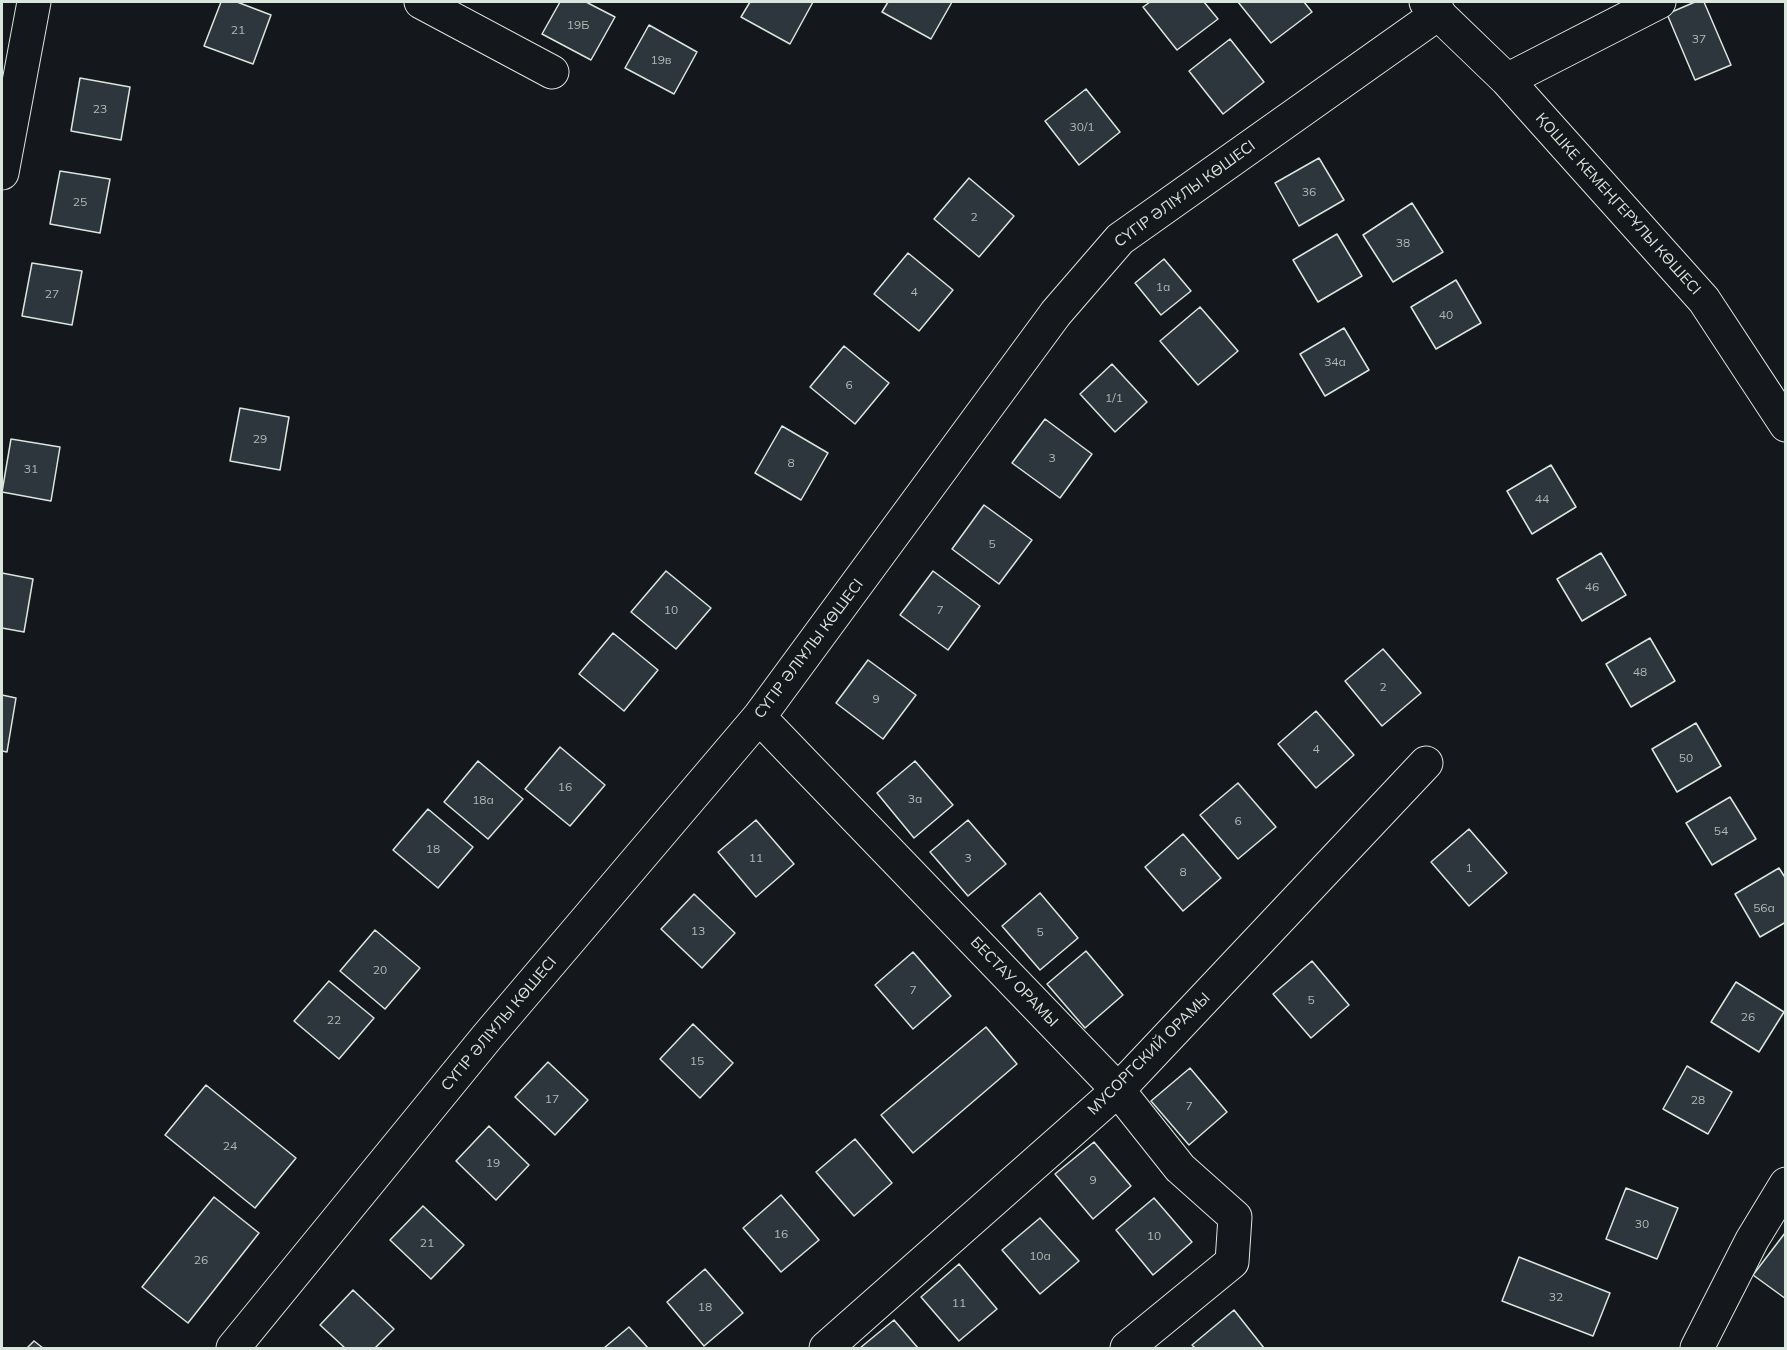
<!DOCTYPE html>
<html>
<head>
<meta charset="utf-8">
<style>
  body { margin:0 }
  #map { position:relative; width:1787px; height:1350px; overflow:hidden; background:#14181c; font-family:Mulish,sans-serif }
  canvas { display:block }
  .frame { position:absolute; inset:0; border:3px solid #d8e6dc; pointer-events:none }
</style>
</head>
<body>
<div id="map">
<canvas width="1787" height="1350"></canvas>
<div class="frame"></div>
</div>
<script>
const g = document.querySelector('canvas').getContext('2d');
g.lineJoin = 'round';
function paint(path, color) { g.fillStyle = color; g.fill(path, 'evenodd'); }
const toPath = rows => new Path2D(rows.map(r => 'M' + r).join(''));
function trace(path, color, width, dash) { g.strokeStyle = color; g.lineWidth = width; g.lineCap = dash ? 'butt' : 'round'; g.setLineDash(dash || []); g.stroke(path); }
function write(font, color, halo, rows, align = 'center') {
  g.font = font + ' Mulish,sans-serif'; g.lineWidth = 4.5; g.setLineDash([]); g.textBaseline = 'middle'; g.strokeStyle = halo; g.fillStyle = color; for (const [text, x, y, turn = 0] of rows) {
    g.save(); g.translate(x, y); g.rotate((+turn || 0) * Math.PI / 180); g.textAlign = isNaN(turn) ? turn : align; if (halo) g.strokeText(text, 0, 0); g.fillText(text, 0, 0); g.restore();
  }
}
const building = toPath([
  [221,2,237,2,271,15,253,64,204,46,221,2],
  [560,2,586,2,615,17,591,60,542,34,560,2],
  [750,2,813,2,790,44,741,17,750,2],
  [888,2,952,2,931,39,882,12,888,2],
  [1150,2,1204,2,1218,19,1177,50,1143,7,1150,2],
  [1238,2,1304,2,1312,12,1271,43,1238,2],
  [1695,2,1704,2,1731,65,1695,80,1667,14,1695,2],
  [649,25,697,52,674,94,625,68,649,25],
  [1230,39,1264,82,1223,114,1189,71,1230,39],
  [80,78,130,87,121,140,71,131,80,78],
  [1086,89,1120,132,1079,165,1045,121,1086,89],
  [1319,158,1344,200,1299,226,1275,183,1319,158],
  [60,171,110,179,100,233,50,224,60,171],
  [969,178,1014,216,979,257,934,219,969,178],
  [1412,203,1443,252,1393,282,1363,235,1412,203],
  [1337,234,1362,276,1318,302,1293,260,1337,234],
  [908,253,953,290,919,331,874,294,908,253],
  [1164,259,1191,291,1161,315,1135,283,1164,259],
  [32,263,82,271,72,325,22,316,32,263],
  [1456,280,1481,323,1436,349,1411,307,1456,280],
  [1200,307,1238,351,1198,385,1160,341,1200,307],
  [1344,328,1369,370,1325,396,1300,354,1344,328],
  [844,346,889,383,855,424,810,387,844,346],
  [1112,364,1147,402,1115,432,1080,394,1112,364],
  [240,408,289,417,280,470,230,461,240,408],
  [1045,419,1092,454,1060,498,1012,463,1045,419],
  [782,426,828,453,801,500,755,473,782,426],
  [11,439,60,447,51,501,2,492,11,439],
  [1551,465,1576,507,1532,534,1507,491,1551,465],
  [984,505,1032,540,999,584,952,549,984,505],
  [1601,553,1626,595,1582,621,1557,579,1601,553],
  [666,571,711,608,676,649,631,612,666,571],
  [933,571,980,606,948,650,900,615,933,571],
  [2,573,33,579,24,632,2,628,2,573],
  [613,633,658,670,624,711,579,674,613,633],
  [1650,638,1675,681,1631,707,1606,664,1650,638],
  [1383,649,1421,693,1382,726,1345,681,1383,649],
  [868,660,916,695,883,739,836,703,868,660],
  [2,695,16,698,7,752,2,751,2,695],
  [1316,711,1354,755,1316,788,1278,744,1316,711],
  [1696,723,1721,766,1677,792,1652,749,1696,723],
  [560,747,605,785,570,826,525,789,560,747],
  [478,761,523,799,488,839,444,802,478,761],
  [915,761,953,805,914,838,877,793,915,761],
  [1238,783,1276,827,1238,859,1200,815,1238,783],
  [1730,797,1756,839,1712,865,1686,823,1730,797],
  [428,809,473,847,438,888,393,850,428,809],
  [756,820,794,864,756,897,718,852,756,820],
  [968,820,1006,864,968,896,930,852,968,820],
  [1469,829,1507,873,1469,906,1431,862,1469,829],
  [1183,834,1221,878,1183,911,1145,867,1183,834],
  [1779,868,1786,879,1786,922,1760,937,1735,894,1779,868],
  [1040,893,1078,938,1040,970,1002,926,1040,893],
  [694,894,735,933,702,968,661,929,694,894],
  [375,930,420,968,385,1009,340,971,375,930],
  [1086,951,1123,995,1085,1028,1047,984,1086,951],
  [913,952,951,996,913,1029,875,985,913,952],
  [1312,961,1349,1005,1311,1038,1273,994,1312,961],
  [329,981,374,1018,339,1059,294,1021,329,981],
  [1736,982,1784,1012,1759,1052,1711,1022,1736,982],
  [693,1024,733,1063,700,1098,660,1059,693,1024],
  [986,1027,1017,1064,913,1153,881,1115,986,1027],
  [548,1062,588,1100,555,1135,515,1097,548,1062],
  [1687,1066,1732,1092,1708,1134,1663,1109,1687,1066],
  [1190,1068,1227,1112,1189,1145,1151,1101,1190,1068],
  [206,1085,296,1158,255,1208,165,1135,206,1085],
  [489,1126,529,1165,496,1200,456,1161,489,1126],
  [855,1139,892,1183,854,1216,816,1172,855,1139],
  [1094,1142,1131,1186,1093,1219,1055,1174,1094,1142],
  [1626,1188,1678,1208,1657,1259,1606,1239,1626,1188],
  [781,1195,819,1240,781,1272,743,1228,781,1195],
  [214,1197,259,1233,188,1323,142,1287,214,1197],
  [1154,1198,1192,1242,1153,1275,1116,1230,1154,1198],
  [423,1206,464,1245,431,1279,390,1240,423,1206],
  [1040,1218,1079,1261,1040,1294,1002,1250,1040,1218],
  [1785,1233,1786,1234,1786,1299,1753,1275,1785,1233],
  [1519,1257,1610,1293,1593,1336,1502,1301,1519,1257],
  [959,1264,997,1309,959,1341,921,1297,959,1264],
  [705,1269,743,1313,704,1346,667,1302,705,1269],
  [353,1290,394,1329,375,1348,345,1348,320,1325,353,1290],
  [1234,1310,1264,1348,1195,1348,1192,1345,1234,1310],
  [894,1320,918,1348,860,1348,894,1320],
  [629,1327,648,1348,604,1348,629,1327],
  [34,1341,43,1348,27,1348,34,1341]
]);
paint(building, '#2c363c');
trace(building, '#d8e6dc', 1.5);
const minor = toPath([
  [421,2,552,72],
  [1426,2,1507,80,1704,300,1786,425],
  [1507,80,1659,2],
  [2,173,34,2],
  [759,717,1118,1090,1180,1168,1235,1217,1232,1262,1127,1348],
  [233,1348,487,1037,759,717,1056,313,1120,239,1439,13],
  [826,1348,1118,1090,1426,763],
  [1697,1348,1752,1240,1786,1184]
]);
trace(minor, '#d8e6dc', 35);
trace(minor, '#14181c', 33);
write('12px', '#adbab4', null, [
  ["19Б",578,25],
  ["21",238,30],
  ["37",1699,39],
  ["19в",661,60],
  ["23",100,109],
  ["30/1",1082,127],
  ["36",1309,192],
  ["25",80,202],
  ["2",974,217],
  ["38",1403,243],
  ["1а",1163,287],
  ["4",914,292],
  ["27",52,294],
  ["40",1446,315],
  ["34а",1335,362],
  ["6",849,385],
  ["1/1",1114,398],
  ["29",260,439],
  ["3",1052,458],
  ["8",791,463],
  ["31",31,469],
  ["44",1542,499],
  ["5",992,544],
  ["46",1592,587],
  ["10",671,610],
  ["7",940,610],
  ["48",1640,672],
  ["2",1383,687],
  ["9",876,699],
  ["4",1316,749],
  ["50",1686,758],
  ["16",565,787],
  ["3а",915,799],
  ["18а",483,800],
  ["6",1238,821],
  ["54",1721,831],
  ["18",433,849],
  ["11",756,858],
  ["3",968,858],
  ["1",1469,868],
  ["8",1183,872],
  ["56а",1764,908],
  ["13",698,931],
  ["5",1040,932],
  ["20",380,970],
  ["7",913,990],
  ["5",1311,1000],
  ["26",1748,1017],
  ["22",334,1020],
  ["15",697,1061],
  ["17",552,1099],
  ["28",1698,1100],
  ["7",1189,1106],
  ["24",230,1146],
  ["19",493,1163],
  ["9",1093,1180],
  ["30",1642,1224],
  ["16",781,1234],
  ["10",1154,1236],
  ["21",427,1243],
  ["10а",1040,1256],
  ["26",201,1260],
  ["32",1556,1297],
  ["11",959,1303],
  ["18",705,1307]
]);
write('15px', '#d8e6dc', '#14181c', [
  ["СҮГІР ӘЛІҰЛЫ КӨШЕСІ",1185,194,-36],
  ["ҚОШКЕ КЕМЕҢГЕРҰЛЫ КӨШЕСІ",1618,204,48],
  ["СҮГІР ӘЛІҰЛЫ КӨШЕСІ",809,649,-53],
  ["БЕСТАУ ОРАМЫ",1014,982,46],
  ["СҮГІР ӘЛІҰЛЫ КӨШЕСІ",499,1024,-50],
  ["МУСОРГСКИЙ ОРАМЫ",1149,1054,-45]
]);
</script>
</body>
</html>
